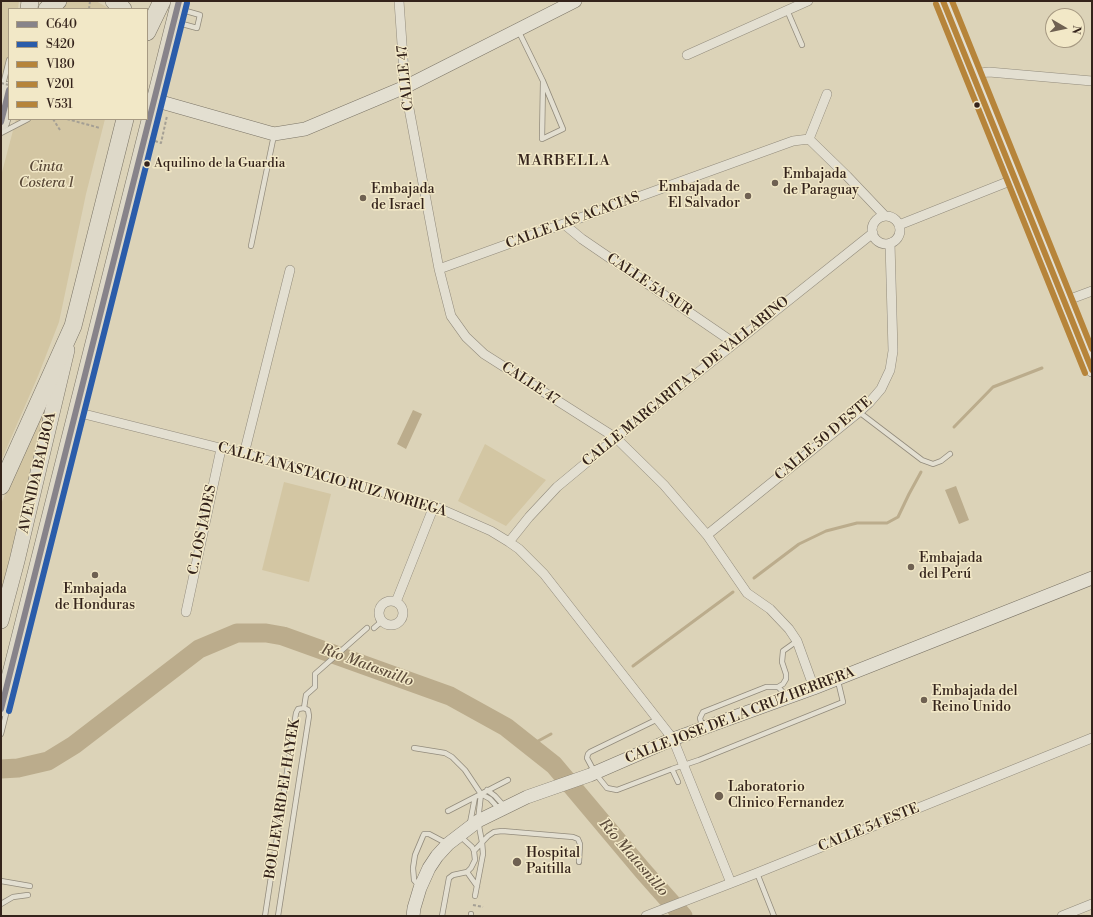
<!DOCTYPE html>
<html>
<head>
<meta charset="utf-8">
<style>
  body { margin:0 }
  #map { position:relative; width:1093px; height:917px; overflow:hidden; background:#dcd3b8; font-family:"Libre Bodoni",serif }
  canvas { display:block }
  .frame { position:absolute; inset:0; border:2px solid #34231b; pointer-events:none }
  .legend { position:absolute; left:8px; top:8px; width:140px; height:112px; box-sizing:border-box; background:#f2e8c7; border:1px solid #a69982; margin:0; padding:5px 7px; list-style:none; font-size:12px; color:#34231b }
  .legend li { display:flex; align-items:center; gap:8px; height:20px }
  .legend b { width:20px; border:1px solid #a69982 }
  .north { position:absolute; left:1045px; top:8px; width:40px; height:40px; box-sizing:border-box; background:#f2e8c7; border:1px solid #a69982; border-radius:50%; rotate:99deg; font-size:11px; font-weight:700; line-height:16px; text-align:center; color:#34231b }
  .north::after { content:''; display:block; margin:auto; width:14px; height:18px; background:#6f6152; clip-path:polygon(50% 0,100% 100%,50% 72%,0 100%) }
</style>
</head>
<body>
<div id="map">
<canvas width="1093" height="917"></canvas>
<div class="frame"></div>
<ul class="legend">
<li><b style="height:5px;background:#87838a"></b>C640</li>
<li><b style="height:5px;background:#2a5caa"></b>S420</li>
<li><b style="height:5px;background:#b6843a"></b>V180</li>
<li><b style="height:5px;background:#b6843a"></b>V201</li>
<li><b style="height:5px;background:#b6843a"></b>V531</li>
</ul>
<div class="north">N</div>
</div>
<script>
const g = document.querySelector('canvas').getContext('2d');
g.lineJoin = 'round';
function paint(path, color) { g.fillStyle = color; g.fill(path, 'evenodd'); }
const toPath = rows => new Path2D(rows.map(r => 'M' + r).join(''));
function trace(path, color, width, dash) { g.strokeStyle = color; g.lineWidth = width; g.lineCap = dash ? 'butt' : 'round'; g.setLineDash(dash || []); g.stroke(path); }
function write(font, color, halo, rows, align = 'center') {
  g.font = font + ' "Libre Bodoni",serif'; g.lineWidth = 3; g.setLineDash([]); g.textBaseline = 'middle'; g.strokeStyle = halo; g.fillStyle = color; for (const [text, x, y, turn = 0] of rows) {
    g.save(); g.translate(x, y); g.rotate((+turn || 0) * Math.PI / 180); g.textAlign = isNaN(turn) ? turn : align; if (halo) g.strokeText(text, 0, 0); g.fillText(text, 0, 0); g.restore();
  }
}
paint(toPath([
  [1,1,19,1,18,9,9,9,9,55,3,83,1,82],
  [66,1,96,1,110,9,56,9],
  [16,119,105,119,86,194,59,322,38,376,1,461,1,176],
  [61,366,1,603,1,504],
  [485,444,546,480,506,526,458,501],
  [284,482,331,494,309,582,262,570]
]), '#d3c6a3');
paint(toPath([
  [413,410,422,414,406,449,397,444],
  [956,486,969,520,959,524,945,490]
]), '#bbac8c');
trace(toPath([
  [954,427,993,387,1042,368],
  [754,578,799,544,826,531,857,523,887,523,898,517,909,494,921,472],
  [633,666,733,592],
  [529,746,551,734]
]), '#bbac8c', 3);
trace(toPath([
  [1,769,18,768,48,761,74,745,199,649,237,633,266,633,283,636,450,696,506,727,554,765,643,871,683,916]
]), '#bbac8c', 19);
const lane = toPath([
  [787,10,802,45],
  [175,22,197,28,200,15,179,9],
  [519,32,543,81,563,129,542,139,543,81],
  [2,89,9,60],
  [1,133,28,119],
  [251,246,274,135],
  [859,412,922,460,933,464,941,461,950,454],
  [374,628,382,621],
  [778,687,783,684,786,679,786,674,782,662,783,651,797,641],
  [304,708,306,695,315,687,315,674,367,628],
  [658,719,590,752,588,754,587,758,595,773,607,788,617,790,672,769,699,760,843,702,838,681],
  [702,726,700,718,703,712,766,687,778,687,782,691,784,697],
  [1,734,7,710],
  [414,748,445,753,452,757,465,770,481,794,490,799,500,810],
  [672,769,678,782],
  [487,790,495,796,505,807],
  [448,811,508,780],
  [470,823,475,797],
  [474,851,488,836,494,832,502,831,573,837,578,839,580,844,579,862],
  [467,872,477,886],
  [757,873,774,916],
  [1,881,30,886],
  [419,886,414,880,413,868,415,855,423,836,424,834,429,834,446,843],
  [475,896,483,854,482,842,478,821,481,794],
  [1,904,13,897,28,895],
  [265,916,296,713,298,709,304,708,308,710,309,716,278,916],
  [442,916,449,878,453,875,467,872,471,868,475,860,474,851,472,847,460,836],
  [471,916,471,914]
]);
const street = toPath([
  [399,1,405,87,439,269,451,316,466,337,484,354,616,438,664,485,707,535,747,593,770,609,789,629,797,641,814,688],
  [687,55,808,1],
  [972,74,989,72,1092,81],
  [809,139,827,94],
  '872 230a14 14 0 1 1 28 0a14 14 0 1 1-28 0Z',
  [564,224,582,239,734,343],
  [899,225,1015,179],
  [439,269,793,141,809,139,847,176,885,216],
  [1065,301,1092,291],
  [76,412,244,454,434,506,491,531,509,542,519,549,544,574,673,739,731,883],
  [244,454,290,270],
  [707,535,859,412,869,403,881,389,890,370,893,351,890,243],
  [509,542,529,517,557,487,616,438,873,233],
  '379 613a12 12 0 1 1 24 0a12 12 0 1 1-24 0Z',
  [396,602,434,506],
  [186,612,221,449],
  [646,916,757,873,1092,738],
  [1062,916,1092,904]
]);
const secondary = toPath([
  [943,1,1092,370],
  [154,100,274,134,305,129,405,87,575,1],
  [413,916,414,908,420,888,429,868,437,856,448,844,478,821,527,797,590,775,673,739,814,688,1092,578]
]);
const primary = toPath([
  [1,621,17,561,67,350],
  [1,709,179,1]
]);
const highway = toPath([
  [114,1,123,9],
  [29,9,30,1],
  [47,9,58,1],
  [147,32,162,1],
  [1,122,9,90],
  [1,486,73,326,125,119]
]);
trace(lane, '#928b7c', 6);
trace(street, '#928b7c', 10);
trace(secondary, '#7b7466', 14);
trace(primary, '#7b7466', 16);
trace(highway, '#7b7466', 18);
trace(toPath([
  [89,9,90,1],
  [53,119,60,130],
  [67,119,100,128],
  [155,141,161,143,167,116],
  [473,905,483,907]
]), '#a49f94', 2, [3, 2]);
trace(lane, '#e3dfd1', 4.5);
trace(street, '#e3dfd1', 9);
trace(secondary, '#e3dfd1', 13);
trace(primary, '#ded9c9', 15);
trace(highway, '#ded9c9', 17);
trace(toPath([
  [1,83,9,85]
]), '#a49f94', 2, [3, 2]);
trace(toPath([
  [1,122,9,90],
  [1,709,179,1]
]), '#87838a', 6);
trace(toPath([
  [9,711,187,3]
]), '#2a5caa', 6);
trace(toPath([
  [943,1,1092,370]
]), '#b6843a', 6);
trace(toPath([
  [936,4,1085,373]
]), '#b6843a', 6);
trace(toPath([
  [952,1,1092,349]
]), '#b6843a', 6);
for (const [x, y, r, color] of [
  [977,105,3.5,"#34231b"],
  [147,164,3.5,"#34231b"],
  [775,183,4,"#6f6152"],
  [748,196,4,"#6f6152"],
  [363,198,4,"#6f6152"],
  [911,567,4,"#6f6152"],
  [95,575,4,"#6f6152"],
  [924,700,4,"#6f6152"],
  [719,796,5,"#6f6152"],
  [517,862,5,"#6f6152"]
]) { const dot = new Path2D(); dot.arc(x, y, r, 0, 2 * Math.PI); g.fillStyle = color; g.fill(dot); trace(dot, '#f2e8c7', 1.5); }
write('13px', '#34231b', '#f2e8c7', [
  ["Aquilino de la Guardia",154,164]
], 'left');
write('14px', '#34231b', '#f2e8c7', [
  ["CALLE 47",406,78,-96],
  ["CALLE LAS ACACIAS",573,221,-20],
  ["CALLE 5A SUR",649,285,34],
  ["CALLE MARGARITA A. DE VALLARINO",686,382,-39],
  ["CALLE 47",530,384,33],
  ["CALLE 50 D ESTE",824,439,-40],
  ["AVENIDA BALBOA",38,473,-77],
  ["CALLE ANASTACIO RUIZ NORIEGA",332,480,16],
  ["C. LOS JADES",203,530,-78],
  ["CALLE JOSE DE LA CRUZ HERRERA",740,716,-21],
  ["BOULEVARD EL HAYEK",283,799,-81],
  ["CALLE 54 ESTE",869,828,-22]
]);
write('italic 14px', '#5a4938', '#f2e8c7', [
  ["Cinta",46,168],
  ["Costera 1",46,184]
]);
write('14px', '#34231b', '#f2e8c7', [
  ["Embajada",783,175],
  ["de Paraguay",783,191],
  ["Embajada de",740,188,"right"],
  ["El Salvador",740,204,"right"],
  ["Embajada",371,190],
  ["de Israel",371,206],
  ["Embajada",919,559],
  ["del Perú",919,575],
  ["Embajada",95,590,"center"],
  ["de Honduras",95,606,"center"],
  ["Embajada del",932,692],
  ["Reino Unido",932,708],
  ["Laboratorio",728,788],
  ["Clinico Fernandez",728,804],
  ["Hospital",526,854],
  ["Paitilla",526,870]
], 'left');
g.letterSpacing = '1px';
write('15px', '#34231b', '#f2e8c7', [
  ["MARBELLA",564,161]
]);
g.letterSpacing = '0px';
write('italic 15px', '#5e4d3c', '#f2e8c7', [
  ["Río Matasnillo",367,666,20],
  ["Río Matasnillo",633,858,49]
]);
</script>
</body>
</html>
